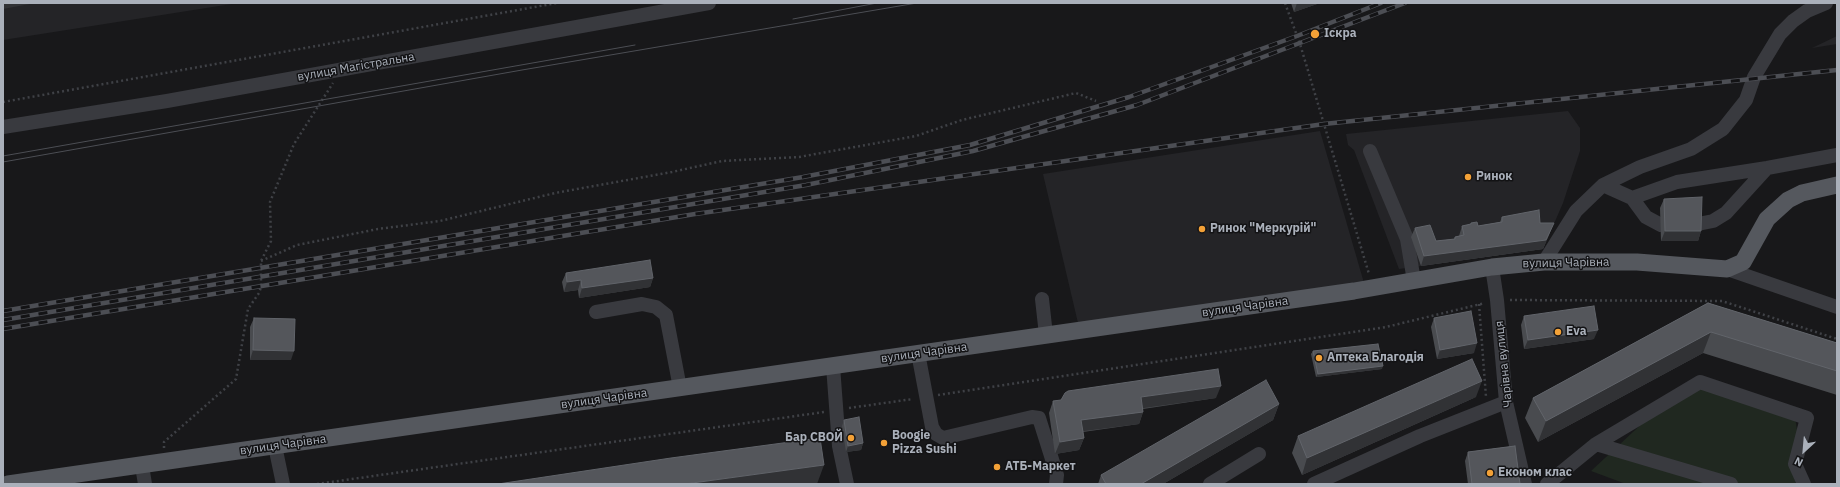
<!DOCTYPE html>
<html>
<head>
<meta charset="utf-8">
<style>
  body { margin:0 }
  #map { position:relative; width:1840px; height:487px; overflow:hidden; background:#18181a; font-family:"IBM Plex Sans",sans-serif }
  canvas { display:block }
  .frame { position:absolute; inset:0; border:4px solid #aab0ba; pointer-events:none }
  .north { position:absolute; left:1784px; top:431px; width:40px; height:40px; -webkit-text-stroke:3px #131315; paint-order:stroke; rotate:206deg; font-size:11px; font-weight:700; line-height:16px; text-align:center; color:#aab0ba }
  .north::after { content:''; display:block; margin:auto; width:14px; height:18px; background:#aab0ba; clip-path:polygon(50% 0,100% 100%,50% 72%,0 100%) }
</style>
</head>
<body>
<div id="map">
<canvas width="1840" height="487"></canvas>
<div class="frame"></div>
<div class="north">N</div>
</div>
<script>
const g = document.querySelector('canvas').getContext('2d');
g.lineJoin = 'round';
function paint(path, color) { g.fillStyle = color; g.fill(path, 'evenodd'); }
const toPath = rows => new Path2D(rows.map(r => 'M' + r).join(''));
function trace(path, color, width, dash) { g.strokeStyle = color; g.lineWidth = width; g.lineCap = dash ? 'butt' : 'round'; g.setLineDash(dash || []); g.stroke(path); }
function write(font, color, halo, rows, align = 'center') {
  g.font = font + ' "IBM Plex Sans",sans-serif'; g.lineWidth = 3; g.setLineDash([]); g.textBaseline = 'middle'; g.strokeStyle = halo; g.fillStyle = color; for (const [text, x, y, turn = 0] of rows) {
    g.save(); g.translate(x, y); g.rotate((+turn || 0) * Math.PI / 180); g.textAlign = isNaN(turn) ? turn : align; if (halo) g.strokeText(text, 0, 0); g.fillText(text, 0, 0); g.restore();
  }
}
paint(toPath([
  [3,3,238,3,3,40],
  [1837,36,1837,44,1812,48],
  [1568,111,1580,128,1580,151,1563,203,1543,249,1399,269,1354,150,1348,145,1346,134],
  [1320,131,1364,283,1078,323,1043,174]
]), '#242427');
paint(toPath([
  [1700,382,1795,417,1798,437,1793,473,1796,484,1626,484,1591,471,1648,418]
]), '#202820');
trace(toPath([
  [1285,3,1300,44,1369,274],
  [3,102,557,3],
  [261,261,297,245,378,229,440,221,555,193,672,172,722,161,799,157,916,136,962,120,1076,93,1096,101],
  [1510,300,1722,301,1837,339],
  [1479,304,1486,397],
  [938,395,1386,327,1485,303],
  [849,408,913,399],
  [164,448,164,442,236,379,248,309,259,293,261,287,261,261,271,241,270,202,294,144,333,83],
  [317,484,824,412]
]), '#3f4146', 2.5, [2, 3]);
trace(toPath([
  [3,127,167,101,709,3],
  [1370,151,1407,239,1414,281],
  [1603,185,1632,198,1646,217,1661,225],
  [1632,198,1677,182,1767,168,1837,155],
  [1698,224,1713,221,1726,213,1767,168],
  [1544,262,1576,211,1603,185,1640,167,1691,149,1723,129,1746,100,1754,77,1780,34,1793,21,1807,11,1826,3],
  [1492,267,1497,300,1506,402,1525,484],
  [1727,269,1837,307],
  [1042,299,1046,335],
  [596,312,642,304,656,307,666,315,680,388],
  [918,353,932,427,936,434,943,438,1032,417,1039,418,1057,475,1056,484],
  [833,366,839,446,847,484],
  [1596,444,1700,382,1807,418,1795,464,1804,484],
  [275,446,283,484],
  [142,466,145,484],
  [1210,484,1259,454],
  [1314,484,1420,436,1506,402],
  [1547,484,1596,444,1731,484]
]), '#393a3f', 14);
trace(toPath([
  [8,484,1354,291,1492,267,1544,262,1637,262,1727,269,1743,262,1767,219,1788,200,1802,193,1837,185]
]), '#55585e', 17);
trace(toPath([
  [793,19,877,3],
  [3,156,635,45],
  [3,162,522,70,917,3]
]), '#4c4e54', 1);
const rail = toPath([
  [3,311,803,177,970,145,1129,97,1297,36,1381,3],
  [3,320,806,185,973,151,1137,105,1405,3],
  [3,329,695,214,1324,124,1837,70]
]);
trace(rail, '#4c4e54', 4.5);
trace(rail, '#131315', 3, [9]);
paint(toPath([
  [1291,3,1317,3,1317,4,1294,12],
  [1664,199,1701,231,1698,241,1661,241,1660,208],
  [1502,217,1540,223,1550,232,1543,249,1421,266,1411,237,1415,228,1436,241,1454,239,1455,237,1459,236,1462,226,1470,225,1471,223,1478,226,1500,222],
  [566,273,653,278,650,287,579,298,578,290,564,292,562,282],
  [1708,303,1837,343,1837,395,1703,353,1538,442,1525,418,1533,398],
  [1524,316,1594,339,1524,349,1521,325],
  [254,318,291,360,250,360,250,327],
  [1434,318,1474,353,1437,359,1431,327],
  [1313,351,1382,369,1316,377,1311,354],
  [1476,397,1302,475,1292,453,1298,436],
  [1216,398,1143,409,1143,412,1139,424,1083,432,1084,438,1079,450,1055,454,1049,413,1053,401],
  [1279,404,1273,420,1163,484,1098,484,1101,475],
  [844,420,863,443,861,450,846,452,842,426],
  [1515,446,1520,484,1468,484,1465,461,1468,452]
]), '#494b4f');
paint(toPath([
  [3,3,35,3,3,9],
  [1297,3,1317,3,1317,4,1294,12],
  [1554,223,1543,249,1421,266,1424,256],
  [1665,231,1701,231,1698,241,1661,241],
  [653,278,650,287,579,298,582,288],
  [581,280,578,290,564,292,567,282],
  [1598,330,1594,339,1524,349,1528,340],
  [1711,332,1703,353,1538,442,1546,421],
  [1477,343,1474,353,1437,359,1440,350],
  [253,350,294,351,291,360,250,360],
  [1383,366,1382,369,1316,377,1318,374],
  [1482,381,1476,397,1302,475,1307,458],
  [1221,386,1216,398,1137,409,1141,397],
  [1279,404,1273,420,1163,484,1141,484],
  [1143,412,1139,424,1077,432,1081,420],
  [1084,438,1079,450,1055,454,1060,442],
  [863,443,861,450,846,452,848,446],
  [824,465,817,484,685,484]
]), '#313235');
const building = toPath([
  [1702,197,1701,231,1665,231,1664,199,1702,197],
  [1539,210,1540,223,1554,223,1546,240,1424,256,1415,228,1430,225,1436,241,1455,239,1455,237,1464,235,1462,226,1471,224,1471,223,1477,222,1478,226,1502,222,1502,217,1539,210],
  [650,260,653,278,582,288,581,280,567,282,566,273,650,260],
  [1708,303,1837,343,1837,371,1711,332,1546,421,1533,398,1708,303],
  [1594,306,1598,330,1528,340,1524,316,1594,306],
  [1471,311,1477,343,1440,350,1434,318,1471,311],
  [254,318,295,319,294,351,253,350,254,318],
  [1378,344,1383,366,1318,374,1313,351,1378,344],
  [1472,359,1482,381,1307,458,1298,436,1472,359],
  [1218,369,1221,386,1141,397,1143,412,1081,420,1084,438,1060,442,1053,401,1061,400,1065,393,1068,391,1218,369],
  [1266,380,1279,404,1141,484,1106,484,1101,475,1266,380],
  [859,417,863,443,848,446,844,420,859,417],
  [820,438,824,465,685,484,498,484,671,458,820,438],
  [1515,446,1520,484,1472,484,1468,452,1515,446]
]);
paint(building, '#54565b');
trace(building, '#61646a', 1);
for (const [x, y, r, color] of [
  [1315,34,5,"#f3a137"],
  [1468,177,4,"#f3a137"],
  [1202,229,4,"#f3a137"],
  [1558,332,4,"#f3a137"],
  [1319,358,4,"#f3a137"],
  [851,438,4,"#f3a137"],
  [884,443,4,"#f3a137"],
  [997,467,4,"#f3a137"],
  [1490,473,4,"#f3a137"]
]) { const dot = new Path2D(); dot.arc(x, y, r, 0, 2 * Math.PI); g.fillStyle = color; g.fill(dot); trace(dot, '#131315', 1.5); }
write('bold 12px', '#aab0ba', '#131315', [
  ["Іскра",1324,34],
  ["Ринок",1476,177],
  ["Ринок \"Меркурій\"",1210,229],
  ["Eva",1566,332],
  ["Аптека Благодія",1327,358],
  ["Boogie",892,436],
  ["Pizza Sushi",892,450],
  ["Бар СВОЙ",843,438,"right"],
  ["АТБ-Маркет",1005,467],
  ["Економ клас",1498,473]
], 'left');
write('12px', '#aab0ba', '#131315', [
  ["вулиця Магістральна",356,67,-10],
  ["вулиця Чарівна",1566,263,-1],
  ["вулиця Чарівна",1245,307,-8],
  ["вулиця Чарівна",924,353,-8],
  ["Чарівна вулиця",1504,364,-96],
  ["вулиця Чарівна",604,399,-8],
  ["вулиця Чарівна",283,445,-8]
]);
</script>
</body>
</html>
